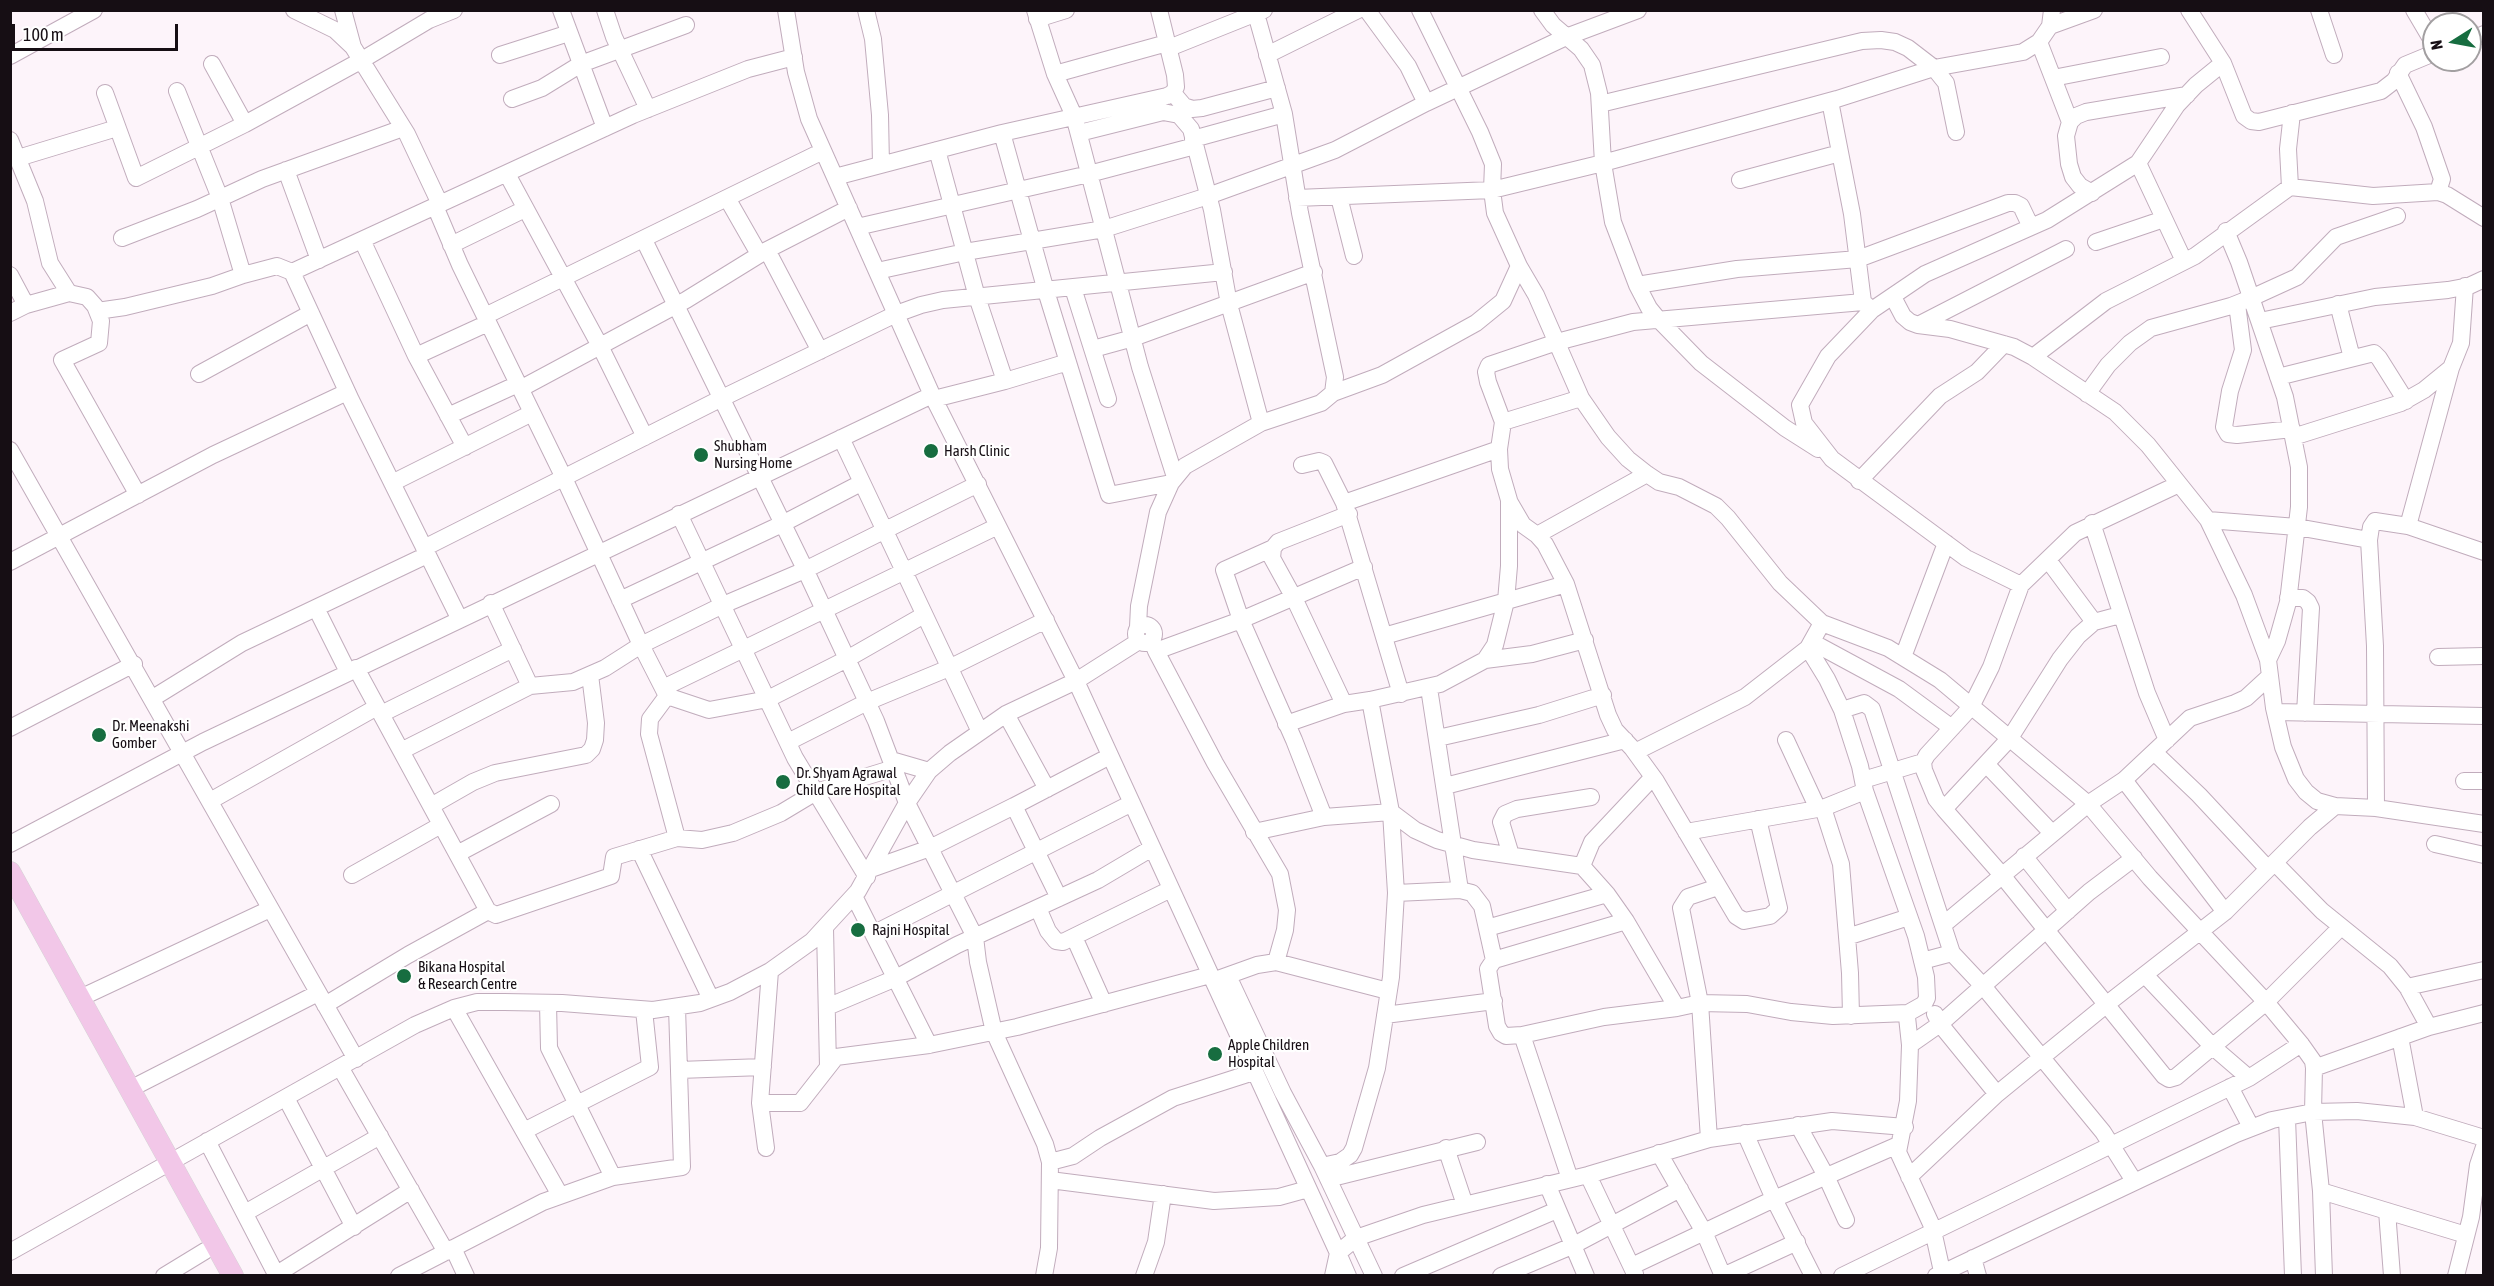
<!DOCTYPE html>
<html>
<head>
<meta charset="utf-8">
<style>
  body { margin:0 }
  #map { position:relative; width:2494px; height:1286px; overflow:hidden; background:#fdf4fa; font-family:"Asap Condensed",sans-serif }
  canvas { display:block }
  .frame { position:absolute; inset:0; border:12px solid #160e14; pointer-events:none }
  .north { position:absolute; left:2422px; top:12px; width:60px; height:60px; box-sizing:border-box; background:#fff; border:2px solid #a29fa1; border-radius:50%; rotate:259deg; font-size:16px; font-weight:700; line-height:24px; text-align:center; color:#160e14 }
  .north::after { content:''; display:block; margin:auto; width:21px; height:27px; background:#176d40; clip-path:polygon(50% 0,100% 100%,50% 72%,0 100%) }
  .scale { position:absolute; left:12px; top:24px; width:166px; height:27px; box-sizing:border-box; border:3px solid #160e14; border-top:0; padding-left:8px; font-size:18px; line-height:21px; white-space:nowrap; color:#160e14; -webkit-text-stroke:4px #fff; paint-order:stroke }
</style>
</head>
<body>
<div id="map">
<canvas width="2494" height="1286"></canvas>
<div class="frame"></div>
<div class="north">N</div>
<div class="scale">100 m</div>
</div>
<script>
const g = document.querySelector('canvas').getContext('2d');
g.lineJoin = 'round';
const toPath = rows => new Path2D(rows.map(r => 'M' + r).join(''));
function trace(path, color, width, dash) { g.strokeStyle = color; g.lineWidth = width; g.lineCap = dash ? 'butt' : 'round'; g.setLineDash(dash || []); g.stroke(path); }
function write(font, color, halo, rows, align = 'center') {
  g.font = font + ' "Asap Condensed",sans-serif'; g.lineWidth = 4.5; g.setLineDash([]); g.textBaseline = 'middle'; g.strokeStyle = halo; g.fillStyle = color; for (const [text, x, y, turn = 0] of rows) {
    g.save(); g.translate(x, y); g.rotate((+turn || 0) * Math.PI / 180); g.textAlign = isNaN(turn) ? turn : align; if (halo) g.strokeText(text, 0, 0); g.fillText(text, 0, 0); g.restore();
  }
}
const minor = toPath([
  [294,10,335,30,353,47,407,134,440,204],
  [343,10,353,47],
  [561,10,605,128],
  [605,10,614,37,648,109],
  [786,10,796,72,809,119,932,395,1076,681,1338,1253,1333,1276],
  [866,10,873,39,880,115,881,165],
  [1035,10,1055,74,1074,116,1140,367,1175,477],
  [1367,10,1408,66,1426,103],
  [1420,10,1480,132,1493,164,1492,190,1495,213,1519,266,1536,295,1581,398,1608,437,1628,459,1647,474,1659,482,1679,487,1716,506,1728,518,1780,583,1822,623,1808,648,1827,679,1842,710,1860,766,1865,791,1916,936,1926,977,1927,998,1924,1004,1908,1013,1907,1017,1910,1045,1908,1101,1898,1152,1932,1226,1943,1276],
  [1542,10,1553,25,1581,49,1592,65,1599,93,1603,163,1613,222,1637,285,1649,308,1658,319,1701,363,1785,428,1818,449],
  [2189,10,2223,63,2244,116,2251,121,2259,122,2381,91,2394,81,2405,65,2434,53],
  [2319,10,2334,55],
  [2414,10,2434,44],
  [1037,19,1066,10],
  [2050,26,2094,10],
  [2470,40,2484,34],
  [2039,42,2070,122],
  [1169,48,1264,10],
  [500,55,569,33],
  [1267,55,1358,10],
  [10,56,94,10],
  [212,64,245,124],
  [2398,73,2424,127,2442,179,2438,192],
  [1055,74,1167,43],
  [2053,78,2161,57],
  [177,91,220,198,243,275,277,266,292,272],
  [105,93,136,178,245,124,362,60,429,20,454,10],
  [1173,93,1184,106,1192,109,1202,108,1277,88],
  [512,99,542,88,581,64,686,25],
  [1830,101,1852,214,1863,302],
  [1600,104,1862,41,1881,40,1895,42,1908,48,1934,68,1946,83,1956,132],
  [1002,133,1046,291,1109,495,1171,483],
  [1079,133,1163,112,1179,115,1191,129,1212,210,1229,304,1261,423],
  [1193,139,1284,114],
  [10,140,35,201,50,263,69,293,26,305,10,275],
  [18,158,117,128],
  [2138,163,2184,261],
  [286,170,319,260],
  [507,174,600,346,645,437],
  [835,177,1002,133,1167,96,1173,93,1176,87,1175,75,1159,10],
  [1740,180,1840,153],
  [2290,187,2288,149,2292,113],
  [2092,193,2080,186,2073,177,2069,164,2066,136,2070,122,2076,116,2086,112,2187,95],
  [1339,197,1354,256],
  [727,198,759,254],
  [1297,198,1492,190,1603,163,1837,99,1934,68,2023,52,2039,42,2050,26,2052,10],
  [435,206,460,265,564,478,641,645,667,696,709,710,768,699,847,659,924,615],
  [857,227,1089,174,1195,146],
  [2226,231,2239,262,2285,397,2299,467,2299,507,2288,602,2277,641,2268,660],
  [122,238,197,209,262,179,403,128],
  [362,240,416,356,465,447],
  [644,240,804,567,876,721,907,803,975,937,978,962,994,1032,1045,1144,1050,1162,1049,1248,1044,1276],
  [2096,242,2164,219],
  [451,245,525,209],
  [877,271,965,252,1104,229,1208,196,1335,150,1426,103,1566,37,1638,10],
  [1637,285,1737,269,1858,259,2008,203,2015,203,2021,206,2031,227],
  [2465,286,2461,343,2451,368,2408,526,2484,552],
  [1073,288,1108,399],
  [69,293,87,297,95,306,101,321,99,343,62,360,138,495],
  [1893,297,1903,316,1910,322,1918,325,1950,329,2014,347,2033,357,2115,412,2148,445,2208,520,2244,595,2268,660,2274,708,2283,747,2296,779,2306,792,2317,801,2335,806,2376,808,2484,824],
  [2237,304,2243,350,2230,391,2224,427,2228,434,2237,435,2292,429],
  [2338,304,2352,358],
  [97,311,125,307,212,286,243,275],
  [10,313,26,305],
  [485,316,823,151],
  [2260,321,2375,297,2448,290,2469,286,2484,279],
  [1918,325,2066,249],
  [1093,349,1133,338,1314,272],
  [820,351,767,250,849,208],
  [416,356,488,323],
  [2033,357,2106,301,2195,256,2290,187,2373,196,2438,192,2447,195,2484,218],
  [199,374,311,313],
  [2278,377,2374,353,2379,358,2406,401],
  [1005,381,1068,362],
  [520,389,686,300,767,250],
  [1333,393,1382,375,1476,323,1503,301,1519,266],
  [2087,394,2108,365,2130,343,2151,328,2231,306,2251,298,2297,277,2336,237,2397,216],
  [934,399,1005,381,977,297,937,150],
  [448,416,518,384],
  [1503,422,1581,398],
  [2293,437,2401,403,2424,390,2451,368],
  [841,438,980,732],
  [10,450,356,1059],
  [1302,465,1319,461,1324,463,1344,503,1401,694],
  [1859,481,1940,396,1977,372,2004,344],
  [392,483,532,413],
  [2179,484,2075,533,2021,585,1991,667,1971,707,1927,755,1923,762,1924,770,1936,799,1944,809,2001,874,2164,1076,2169,1079,2176,1077,2266,1002,2341,927],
  [1509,501,1523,525,1537,535,1545,544,1566,584,1608,715,1615,730,1632,748,1656,781,1736,916,1744,921,1770,916,1779,908,1758,819],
  [1344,503,1499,449],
  [679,514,795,758,867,877],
  [2208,520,2297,527,2369,540,2375,646,2376,808],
  [2092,523,2147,693,2167,740],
  [1537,535,1647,474],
  [2369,540,2371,527,2375,521,2408,526],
  [424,548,716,401,896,314,921,305,943,300,1224,272],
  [1273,548,1224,570,1241,620,1294,740,1324,817],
  [2048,560,2094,622],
  [10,562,213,455,347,392],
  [2021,585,1966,558,1832,459,1804,423,1800,405,1828,356,1872,310,1925,274,2047,220,2138,163,2177,105,2196,85,2223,63],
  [2288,598,2303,598,2308,602,2311,608,2305,713],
  [620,600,782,524,861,483],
  [491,603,530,686,573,682,605,668,641,645,723,605,805,570,978,484],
  [316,608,348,672],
  [459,618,351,400,292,272,633,115,748,69,794,57],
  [1822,623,1888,648,1940,680,2088,804,2150,878,2266,1002,2301,1044,2313,1061,2314,1068,2313,1112,2321,1191,2324,1276],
  '1136 634a9 9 0 1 1 18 0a9 9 0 1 1-18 0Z',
  [1138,627,1139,606,1158,512,1171,483,1185,466,1261,423,1321,403,1333,393,1335,377,1300,213,1284,114,1255,10],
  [1384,636,1566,584],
  [1152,641,1156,651,1241,620,1364,567],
  [1812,642,1899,689,1952,728],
  [1156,651,1215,763,1280,874,1287,910,1285,930,1276,962],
  [1903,657,1946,543],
  [2438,657,2484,656],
  [1485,660,1532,654,1585,640],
  [663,688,998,526],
  [1429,688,1460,890],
  [667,696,650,719,649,734,677,838],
  [153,698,242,643,427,555],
  [1344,704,1294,598,1272,558,1273,548,1278,542,1349,514],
  [1842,710,1864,703,1872,709,1952,953,1983,986,2103,1132,2134,1181],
  [2275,712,2484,716],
  [381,714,513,649],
  [1006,714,1047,789],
  [1286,724,1344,704,1370,700,1440,684,1485,660,1495,645,1506,601,1509,566,1509,500,1500,469,1499,449,1503,422,1488,382,1486,372,1489,365,1557,342,1633,322,1863,302,1872,310],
  [10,728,134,664],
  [1438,738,1539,715,1603,695],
  [1786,740,1818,809],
  [788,742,867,702,949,668,1046,620],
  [401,751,530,686],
  [1635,752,1745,697,1808,648],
  [2155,753,2199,795,2268,869],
  [891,760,929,771],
  [1986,764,2052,833],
  [1863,780,1923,762],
  [2124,780,2225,912],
  [2464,781,2484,781],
  [1445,786,1625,740],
  [210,801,377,707],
  [431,806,473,782,495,773,586,755,592,749,595,740,596,723,590,675],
  [1014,806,1110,756],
  [1823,808,1865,791],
  [1944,809,2010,738,2060,659,2078,636,2094,622,2120,615],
  [1254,832,1324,817,1391,812,1415,830,1437,840,1473,850,1582,866,1607,894,1626,921,1677,1008,1700,1003,1747,1004,1791,1012,1833,1016,1908,1013],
  [1686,832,1823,808,1841,864,1850,973,1851,1016],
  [10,844,203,742,932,395],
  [2435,844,2484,855],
  [639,849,711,999],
  [457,854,551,804],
  [1511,855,1501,822,1505,814,1517,809,1591,797],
  [2024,856,2068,911],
  [2275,863,2322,911,2390,966,2407,987,2429,1027],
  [1582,866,1592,842,1653,777],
  [871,869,930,848,1014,806,1059,898],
  [352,875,441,825],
  [1396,893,1460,890,1472,893,1482,906,1494,960],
  [854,896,929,1045],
  [1038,908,1048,931,1056,941,1063,942,1171,889],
  [488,911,496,915,611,876,614,857,677,838,702,840,733,833,781,813,816,792,894,768],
  [1626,921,1494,960,1488,969,1497,1026,1501,1033,1506,1036,1522,1035,1604,1017,1677,1008],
  [1943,925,2088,804,2124,780,2190,718,2235,703,2246,698,2270,676],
  [825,928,828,1067],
  [1487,928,1607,894],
  [873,934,1132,803],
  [1074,937,1104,1004],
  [1847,937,1909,917],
  [1922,961,1952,953],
  [770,971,760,1103,800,1103,836,1057,929,1045,1017,1027,1210,975],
  [2145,975,2213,1047,2249,1078],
  [1228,976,1283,1093,1322,1166,1374,1276],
  [1218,979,1257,965,1276,962,1388,991],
  [2407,987,2484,970],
  [78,999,270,909],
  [548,1003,549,1048,613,1177,682,1167,677,1007],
  [325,1005,408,955,488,911,356,668],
  [827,1007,896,978,957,945,1098,880,1152,848],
  [454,1008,560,1195],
  [1935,1014,1940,1024,1997,1094],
  [1385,1015,1494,1001],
  [1522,1035,1570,1179],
  [2400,1037,2415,1117],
  [1910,1045,1940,1024,2089,892,2134,858],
  [340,1067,446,1252],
  [2314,1068,2429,1027,2484,1013],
  [679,1070,763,1067],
  [2230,1087,2251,1127],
  [130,1089,318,993],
  [286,1098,354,1227],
  [760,1103,766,1148],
  [2287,1118,2293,1276],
  [1798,1125,1826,1176,1846,1220],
  [524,1131,650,1067,644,1010],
  [1745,1133,1774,1199,1813,1276],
  [1709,1139,1700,1003,1681,908,1688,897,1718,887],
  [207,1141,277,1276],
  [1446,1148,1465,1205],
  [1659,1153,1704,1232,1723,1276],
  [1050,1162,1073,1156,1100,1138,1173,1098,1254,1072],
  [1322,1166,1340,1162,1350,1155,1354,1148,1377,1068,1391,977,1396,893,1391,812,1370,700],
  [1588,1175,1635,1274],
  [1909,1177,1997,1094,2107,1004,2225,912,2310,827,2335,806],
  [1328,1179,1477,1142],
  [1050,1180,1214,1201,1279,1197,1308,1189],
  [1547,1184,1586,1276],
  [2321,1191,2466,1235],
  [2387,1211,2392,1276],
  [245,1213,380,1136],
  [453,1248,466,1276],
  [10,1252,415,1025,454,1008,477,1002,504,1002,562,1003,653,1010,700,1003,730,992,770,971,812,941,858,891,907,803,929,771,950,753,1006,714,1076,681,1139,641],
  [1973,1258,1978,1276],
  [1632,1266,1774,1199,1898,1145],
  [277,1274,411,1190],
  [164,1276,205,1251],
  [399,1276,543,1202,613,1177],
  [1144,1276,1156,1242,1163,1194],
  [1348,1276,1338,1253,1356,1238,1423,1215,1588,1175,1709,1139,1832,1121,1905,1127],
  [1403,1276,1557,1210],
  [1501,1276,1572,1246,1680,1189],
  [1723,1276,1797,1242],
  [1842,1276,2249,1078,2301,1044],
  [1936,1276,2236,1134,2272,1120,2313,1112,2357,1111,2415,1117,2484,1138],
  [2456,1276,2471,1217,2478,1165,2484,1147]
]);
const major = toPath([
  [10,872,233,1276]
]);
trace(minor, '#c1acbc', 18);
trace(major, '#d5d4d5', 22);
trace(minor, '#fff', 16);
trace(major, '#f2c7e8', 21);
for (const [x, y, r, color] of [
  [931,451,8,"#176d40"],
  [701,455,8,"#176d40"],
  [99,735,8,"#176d40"],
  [783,782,8,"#176d40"],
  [858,930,8,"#176d40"],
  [404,976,8,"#176d40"],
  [1215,1054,8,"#176d40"]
]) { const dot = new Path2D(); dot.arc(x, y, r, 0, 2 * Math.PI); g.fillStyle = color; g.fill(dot); trace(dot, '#fff', 2); }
write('15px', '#160e14', '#fff', [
  ["Shubham",714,446],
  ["Nursing Home",714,463],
  ["Harsh Clinic",944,451],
  ["Dr. Meenakshi",112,726],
  ["Gomber",112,743],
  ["Dr. Shyam Agrawal",796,773],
  ["Child Care Hospital",796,790],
  ["Rajni Hospital",872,930],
  ["Bikana Hospital",418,967],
  ["& Research Centre",418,984],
  ["Apple Children",1228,1045],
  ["Hospital",1228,1062]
], 'left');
</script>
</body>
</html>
